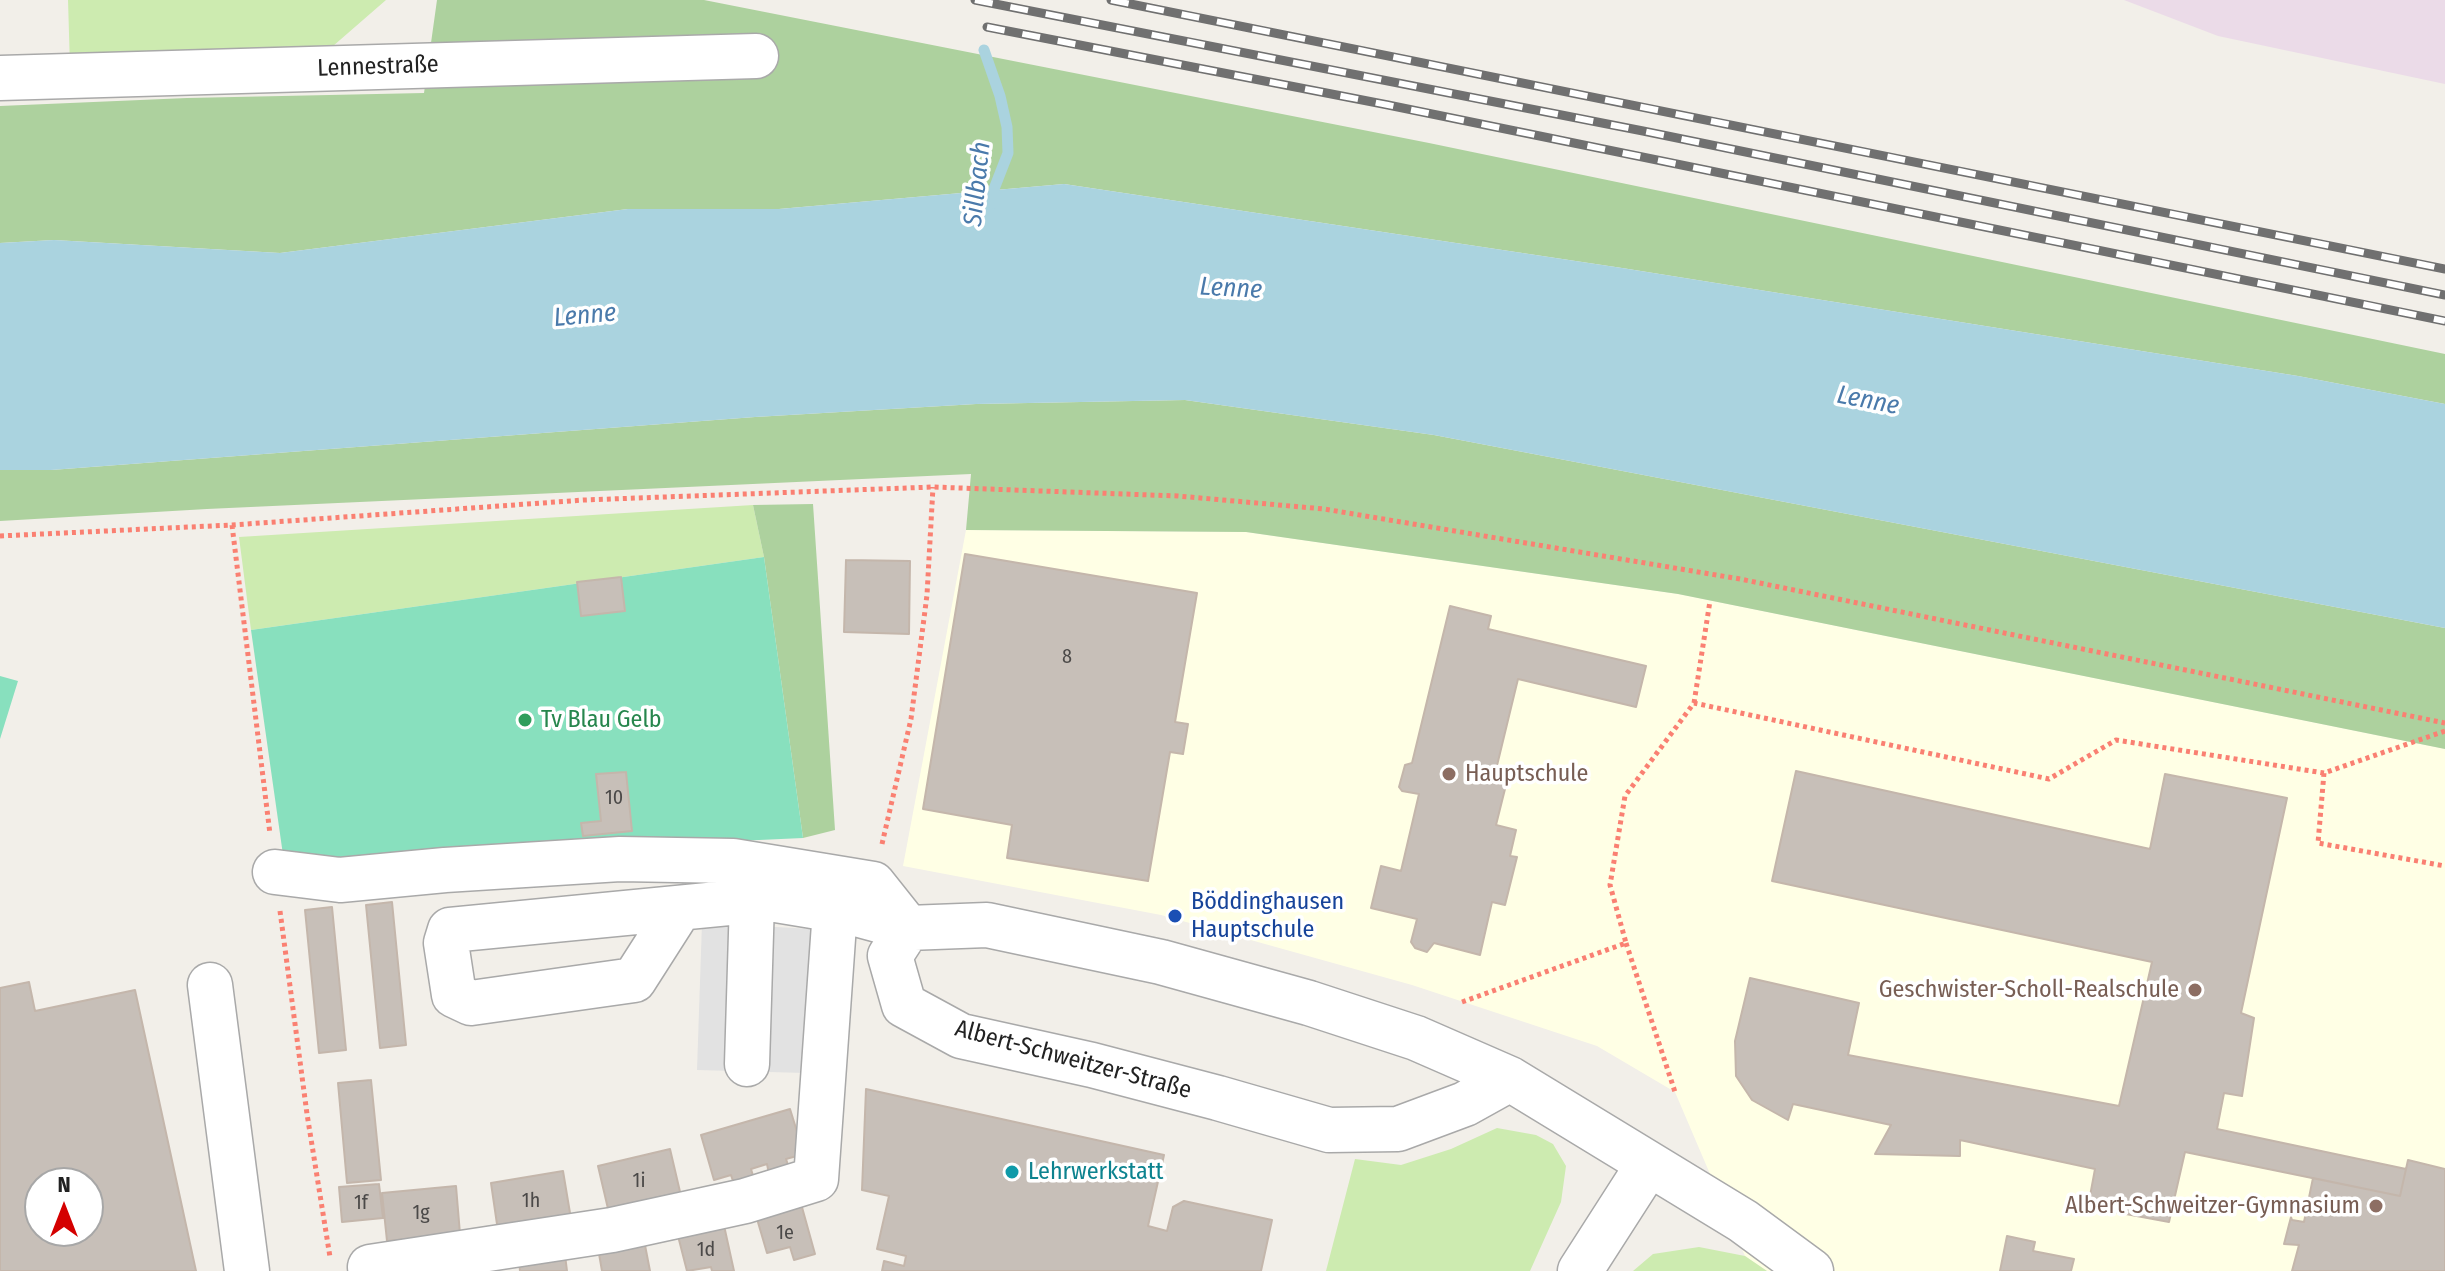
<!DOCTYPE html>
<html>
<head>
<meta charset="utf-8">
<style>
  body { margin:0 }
  #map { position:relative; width:2445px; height:1271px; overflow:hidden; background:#f2efe9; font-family:"Fira Sans Condensed",sans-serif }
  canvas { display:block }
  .north { position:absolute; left:24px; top:1167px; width:80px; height:80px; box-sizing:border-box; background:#fff; border:2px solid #a7a7a7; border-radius:50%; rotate:0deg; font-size:22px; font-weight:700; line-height:32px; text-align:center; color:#222 }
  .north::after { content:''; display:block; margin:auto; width:28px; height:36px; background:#d40000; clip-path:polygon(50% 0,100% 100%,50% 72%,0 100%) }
</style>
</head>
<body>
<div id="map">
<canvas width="2445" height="1271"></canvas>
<div class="north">N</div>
</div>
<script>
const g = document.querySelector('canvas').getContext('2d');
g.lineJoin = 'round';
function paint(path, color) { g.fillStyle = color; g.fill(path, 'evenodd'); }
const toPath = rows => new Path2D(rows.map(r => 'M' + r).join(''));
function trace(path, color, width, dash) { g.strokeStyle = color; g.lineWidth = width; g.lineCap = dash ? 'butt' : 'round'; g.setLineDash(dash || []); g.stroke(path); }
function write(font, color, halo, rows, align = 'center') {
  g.font = font + ' "Fira Sans Condensed",sans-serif'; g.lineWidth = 7; g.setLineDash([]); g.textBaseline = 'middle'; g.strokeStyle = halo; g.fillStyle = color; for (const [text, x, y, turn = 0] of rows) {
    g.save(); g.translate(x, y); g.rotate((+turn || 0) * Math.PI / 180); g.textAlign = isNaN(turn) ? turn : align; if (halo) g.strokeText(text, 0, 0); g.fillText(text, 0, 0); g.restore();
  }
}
paint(toPath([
  [2124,0,2445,0,2445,84,2218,36]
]), '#ebdbe8');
paint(toPath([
  [966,530,1246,532,1678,594,2445,749,2445,1271,1767,1271,1745,1256,1675,1092,1597,1046,1412,985,1161,915,903,866]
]), '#ffffe5');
paint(toPath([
  [68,0,386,0,325,53,70,67],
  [753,505,764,557,251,630,239,537],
  [1497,1128,1536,1135,1553,1144,1566,1166,1561,1202,1530,1271,1326,1271,1355,1159,1401,1165,1451,1149],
  [1699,1247,1745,1256,1767,1271,1633,1271,1653,1254]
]), '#cdebb0');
paint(toPath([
  [437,0,704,0,1429,143,2445,354,2445,404,2298,376,1622,268,1064,184,779,209,628,209,280,253,54,240,0,243,0,106,187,98,424,93],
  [1185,400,1434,435,2445,628,2445,749,1678,594,1246,532,966,530,971,474,207,509,0,521,0,470,51,470,755,417,976,404],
  [813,504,835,830,803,838,764,557,753,505]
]), '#add19e');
paint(toPath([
  [764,557,803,838,649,845,287,883,251,630],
  [0,676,18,681,0,739]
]), '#88e0be');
paint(toPath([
  [702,923,850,931,841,1074,697,1070]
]), '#e2e2e2');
paint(toPath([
  [1064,184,1622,268,2298,376,2445,404,2445,628,1434,435,1185,400,976,404,755,417,51,470,0,470,0,243,54,240,280,253,628,209,779,209]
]), '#aad3df');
trace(toPath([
  [984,50,1000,96,1007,127,1008,153,994,189,994,203]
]), '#aad3df', 11);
const building = toPath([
  [965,554,1197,593,1175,722,1188,724,1183,754,1170,752,1148,881,1007,858,1012,825,923,809,965,554],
  [846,560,910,561,909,634,844,632,846,560],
  [621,577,625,611,581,616,577,582,621,577],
  [1450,606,1491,616,1488,629,1646,666,1636,707,1518,679,1493,782,1506,785,1496,825,1516,830,1510,856,1517,857,1505,905,1492,902,1480,955,1434,943,1427,952,1415,948,1411,942,1417,919,1371,908,1381,866,1401,871,1419,794,1402,791,1399,787,1405,765,1412,763,1450,606],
  [1796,771,2150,849,2165,774,2287,798,2241,1013,2254,1018,2242,1096,2224,1093,2217,1129,2406,1169,2400,1196,2185,1152,2169,1222,2088,1207,2095,1169,1960,1140,1960,1156,1875,1154,1891,1125,1793,1104,1788,1120,1752,1100,1736,1076,1735,1041,1750,978,1859,1003,1848,1055,2119,1106,2152,962,1772,881,1796,771],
  [626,772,632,831,583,836,581,823,601,821,596,774,626,772],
  [392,902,406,1045,380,1048,366,905,392,902],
  [332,907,346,1050,319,1053,305,910,332,907],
  [29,982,35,1011,135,990,196,1271,0,1271,0,988,29,982],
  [40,1183,88,1183,88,1231,40,1231,40,1183],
  [371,1080,381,1180,347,1183,338,1083,371,1080],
  [866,1089,1164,1155,1148,1226,1167,1231,1173,1207,1184,1201,1272,1220,1261,1271,882,1271,884,1261,904,1266,906,1256,877,1249,889,1196,862,1190,866,1089],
  [790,1109,804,1154,786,1159,789,1168,769,1174,767,1164,751,1169,754,1179,734,1184,731,1175,714,1180,701,1135,790,1109],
  [670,1149,681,1196,609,1213,598,1166,670,1149],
  [2408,1160,2445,1169,2445,1271,2292,1271,2299,1245,2284,1244,2291,1217,2292,1220,2304,1222,2313,1178,2400,1196,2408,1160],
  [563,1171,571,1219,498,1231,491,1183,563,1171],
  [379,1184,383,1218,342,1222,339,1187,379,1184],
  [456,1186,460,1234,387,1241,382,1193,456,1186],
  [800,1200,815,1254,794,1260,790,1247,767,1253,755,1212,800,1200],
  [723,1221,734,1271,712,1271,711,1267,687,1271,677,1232,723,1221],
  [2007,1236,2035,1242,2033,1251,2074,1259,2071,1271,2000,1271,2007,1236],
  [644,1240,650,1271,602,1271,598,1248,644,1240],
  [565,1255,567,1271,520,1271,519,1261,565,1255]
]);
paint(building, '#c7bfb8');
trace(building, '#c4b6ab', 2);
const minor = toPath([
  [0,78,756,56],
  [275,872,340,880,445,870,620,859,733,861,873,884,908,928],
  [680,908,634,980,471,1003,454,995,446,943,450,930,770,899,849,912,908,928],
  [210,985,247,1271],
  [747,1064,752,901],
  [1510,1079,1465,1104,1398,1129,1329,1130,1218,1098,1092,1065,961,1036,904,1005,890,956,908,928,987,925,1161,962,1309,1003,1416,1038,1510,1079,1743,1221,1811,1271],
  [371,1271,370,1267,612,1230,745,1201,816,1179,835,910],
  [1580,1271,1648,1165]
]);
trace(minor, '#a9a9a9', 47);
trace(toPath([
  [232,525,270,834],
  [0,536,232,525,584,500,933,487,1178,496,1324,509,1740,579,2445,723],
  [1694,703,1710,601],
  [2445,731,2324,773,2318,843,2445,866],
  [882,844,911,719,927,595,933,487],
  [280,911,307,1114,330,1257],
  [1626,943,1675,1092],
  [1462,1002,1626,943,1610,885,1625,796,1694,703,2049,779,2116,740,2324,773]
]), '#fa8072', 5, [4, 4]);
trace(minor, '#fff', 44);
const rail = toPath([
  [975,0,1643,131,2445,295],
  [1111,0,2445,269],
  [987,27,1388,105,2445,321]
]);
trace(rail, '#707070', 9);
trace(rail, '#fff', 6, [18]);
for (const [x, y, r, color] of [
  [525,720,8,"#2e9e5b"],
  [1449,774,8,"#8d6e63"],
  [1175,916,8,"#1a4fb4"],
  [2195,990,8,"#8d6e63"],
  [1012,1172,8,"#0f9aa8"],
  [2376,1206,8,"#8d6e63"]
]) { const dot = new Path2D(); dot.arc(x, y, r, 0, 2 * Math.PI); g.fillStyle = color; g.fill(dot); trace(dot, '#fff', 3); }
write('20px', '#4b4948', null, [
  ["8",1067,657],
  ["10",614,798],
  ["1i",639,1181],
  ["1h",531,1201],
  ["1f",361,1203],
  ["1g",421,1213],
  ["1e",785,1233],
  ["1d",706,1250]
]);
write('24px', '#222', '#fff', [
  ["Lennestraße",378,67,-2],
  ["Albert-Schweitzer-Straße",1073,1060,15]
]);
write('24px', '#27864d', '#fff', [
  ["Tv Blau Gelb",541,720]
], 'left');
write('24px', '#785e54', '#fff', [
  ["Hauptschule",1465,774,"left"],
  ["Geschwister-Scholl-Realschule",2179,990],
  ["Albert-Schweitzer-Gymnasium",2360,1206]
], 'right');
write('24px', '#164399', '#fff', [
  ["Böddinghausen",1191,902],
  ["Hauptschule",1191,930]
], 'left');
write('24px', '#0d838f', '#fff', [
  ["Lehrwerkstatt",1028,1172]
], 'left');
write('italic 26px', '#4a7aab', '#fff', [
  ["Sillbach",978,184,-84],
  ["Lenne",1231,289,3],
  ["Lenne",585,316,-5],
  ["Lenne",1868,401,11]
]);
</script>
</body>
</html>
